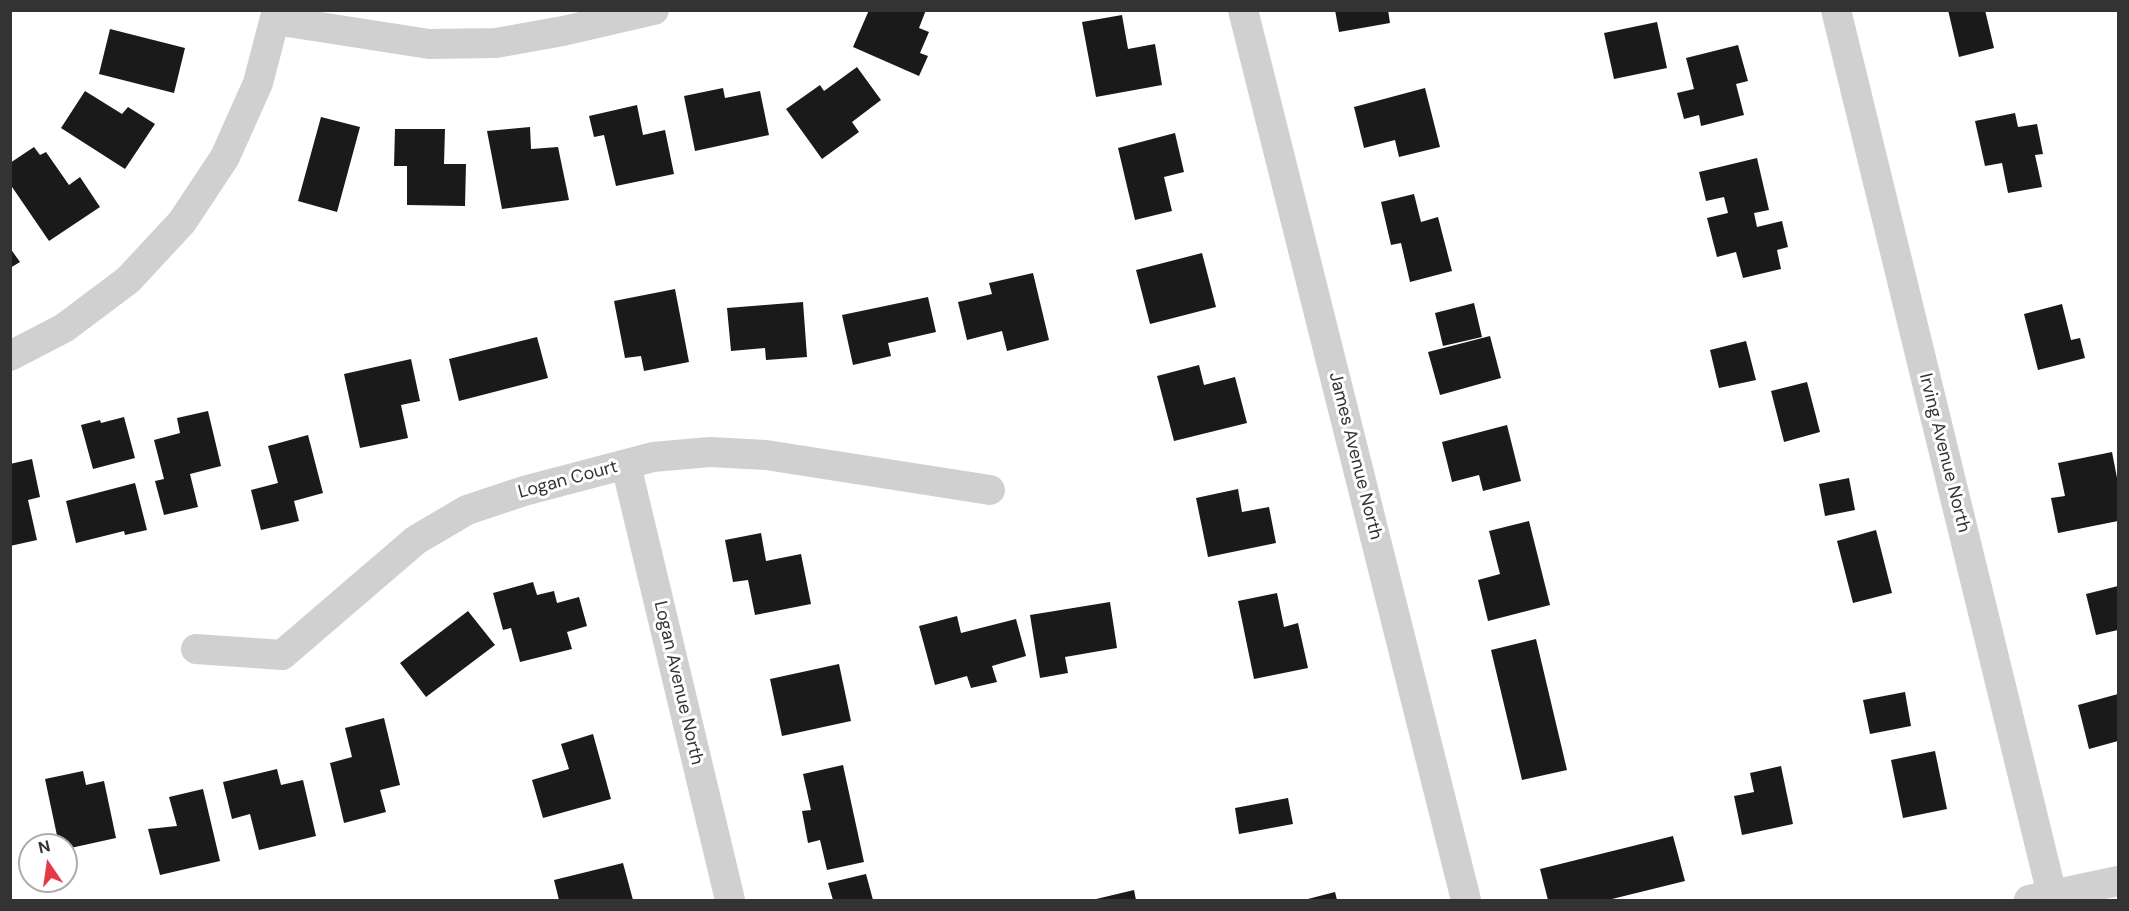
<!DOCTYPE html>
<html>
<head>
<meta charset="utf-8">
<style>
  body { margin:0 }
  #map { position:relative; width:2129px; height:911px; overflow:hidden; background:#fff; font-family:"DM Sans",sans-serif }
  canvas { display:block }
  .frame { position:absolute; inset:0; border:12px solid #333; pointer-events:none }
  .north { position:absolute; left:18px; top:833px; width:60px; height:60px; box-sizing:border-box; background:#fff; border:2px solid #adadad; border-radius:50%; rotate:347deg; font-size:16px; font-weight:700; line-height:24px; text-align:center; color:#333 }
  .north::after { content:''; display:block; margin:auto; width:21px; height:27px; background:#e63946; clip-path:polygon(50% 0,100% 100%,50% 72%,0 100%) }
</style>
</head>
<body>
<div id="map">
<canvas width="2129" height="911"></canvas>
<div class="frame"></div>
<div class="north">N</div>
</div>
<script>
const g = document.querySelector('canvas').getContext('2d');
g.lineJoin = 'round';
function paint(path, color) { g.fillStyle = color; g.fill(path, 'evenodd'); }
const toPath = rows => new Path2D(rows.map(r => 'M' + r).join(''));
function trace(path, color, width, dash) { g.strokeStyle = color; g.lineWidth = width; g.lineCap = dash ? 'butt' : 'round'; g.setLineDash(dash || []); g.stroke(path); }
function write(font, color, halo, rows, align = 'center') {
  g.font = font + ' "DM Sans",sans-serif'; g.lineWidth = 6; g.setLineDash([]); g.textBaseline = 'middle'; g.strokeStyle = halo; g.fillStyle = color; for (const [text, x, y, turn = 0] of rows) {
    g.save(); g.translate(x, y); g.rotate((+turn || 0) * Math.PI / 180); g.textAlign = isNaN(turn) ? turn : align; if (halo) g.strokeText(text, 0, 0); g.fillText(text, 0, 0); g.restore();
  }
}
paint(toPath([
  [869,10,926,10,919,28,929,32,920,53,928,56,919,76,853,47],
  [1335,10,1388,10,1390,23,1339,32],
  [1948,10,1985,10,1994,48,1959,57],
  [1122,15,1128,49,1155,44,1162,85,1096,97,1082,22],
  [1657,22,1667,68,1614,79,1604,33],
  [110,29,185,48,174,93,99,74],
  [1738,45,1748,81,1736,84,1744,115,1701,126,1699,115,1684,119,1677,93,1694,89,1686,58],
  [857,67,881,100,852,122,859,132,822,159,786,109,820,85,824,91],
  [723,88,725,98,760,91,769,135,695,151,684,96],
  [1425,88,1440,147,1399,157,1395,140,1364,148,1354,107],
  [85,91,122,114,128,107,155,124,125,169,61,128],
  [637,105,643,135,665,130,674,174,616,186,604,135,594,137,589,116],
  [2015,113,2018,127,2037,124,2043,154,2035,155,2042,187,2008,193,2002,163,1985,166,1975,121],
  [321,117,360,127,337,212,298,201],
  [530,127,531,149,558,147,569,200,502,209,487,131],
  [395,129,445,129,444,164,466,164,465,206,407,205,407,166,394,166],
  [1175,133,1184,172,1164,177,1172,211,1135,220,1118,148],
  [34,147,40,155,46,152,69,185,80,177,100,207,49,241,10,184,10,163],
  [1757,158,1769,210,1754,213,1757,227,1782,221,1788,247,1777,250,1781,269,1743,278,1736,252,1717,257,1707,218,1728,213,1724,197,1706,201,1699,172],
  [1414,194,1421,222,1438,217,1452,271,1410,282,1401,243,1391,245,1381,202],
  [10,248,20,262,10,268],
  [1202,253,1216,307,1150,324,1136,270],
  [1033,273,1049,340,1007,351,1002,331,967,340,958,302,992,294,989,283],
  [675,289,689,362,644,371,641,356,625,358,614,301],
  [928,297,936,332,888,343,891,356,853,365,842,315],
  [803,302,807,357,766,360,765,348,731,351,727,308],
  [1474,303,1482,337,1443,346,1435,313],
  [2062,304,2071,340,2080,338,2085,358,2038,370,2024,314],
  [1490,336,1501,378,1440,395,1428,352],
  [537,337,548,378,459,401,449,359],
  [1746,341,1756,380,1719,388,1710,350],
  [411,359,420,401,401,405,408,438,360,448,344,374],
  [1199,365,1204,385,1235,377,1247,423,1174,441,1157,376],
  [1807,382,1820,432,1784,442,1771,391],
  [208,411,221,466,190,474,198,507,164,515,155,481,164,479,154,440,180,433,177,418],
  [124,417,135,458,93,469,81,425,100,420,101,423],
  [1507,425,1521,481,1483,491,1479,475,1452,482,1442,442],
  [308,435,323,493,294,501,299,521,261,530,251,490,278,483,268,446],
  [2112,452,2118,483,2118,521,2058,533,2051,498,2065,496,2058,463],
  [32,459,40,497,28,500,37,540,10,546,10,464],
  [1849,478,1855,510,1825,516,1819,484],
  [135,483,147,530,125,535,124,531,76,543,66,501],
  [1238,489,1242,512,1269,507,1276,543,1208,557,1196,498],
  [1529,521,1550,605,1488,621,1478,580,1500,574,1489,531],
  [1876,530,1892,593,1853,603,1837,541],
  [761,533,766,561,801,554,811,604,755,615,748,580,733,582,725,540],
  [533,582,537,595,554,591,557,603,579,597,587,626,567,632,572,649,520,662,511,628,503,630,493,593],
  [2118,586,2118,630,2096,635,2086,594],
  [1277,593,1284,627,1298,623,1308,668,1254,679,1238,601],
  [1110,602,1117,648,1065,657,1068,673,1040,678,1030,615],
  [468,611,495,645,426,697,400,663],
  [957,616,961,633,1016,619,1026,656,992,666,997,682,971,688,967,676,935,685,919,626],
  [1536,639,1567,770,1522,780,1491,650],
  [839,664,851,721,782,736,770,679],
  [1905,692,1911,726,1870,734,1863,700],
  [2118,694,2118,741,2089,749,2078,705],
  [384,718,400,785,380,790,386,812,344,823,330,763,352,757,345,728],
  [593,734,611,799,543,818,532,780,569,769,561,744],
  [1935,751,1947,809,1903,818,1891,760],
  [843,765,864,862,827,870,820,840,808,843,802,811,811,810,803,774],
  [1781,766,1793,824,1742,835,1734,796,1754,792,1750,773],
  [277,769,281,785,303,780,316,836,259,850,250,814,232,819,223,782],
  [83,771,86,785,104,781,116,838,66,849,66,845,59,845,45,779],
  [203,789,220,861,160,875,148,829,177,826,169,797],
  [1288,798,1293,824,1239,834,1235,808],
  [1673,836,1685,881,1608,900,1548,900,1540,869],
  [623,863,633,900,559,900,554,880],
  [866,874,873,900,833,900,828,883],
  [1134,890,1136,900,1092,900],
  [1335,892,1337,900,1304,900]
]), '#1a1a1a');
trace(toPath([
  [1243,10,1466,900],
  [1836,10,2052,895],
  [275,20,429,44,496,43,563,31,654,10],
  [10,356,64,328,128,280,182,222,225,157,258,83,277,10],
  [626,465,730,900],
  [196,649,282,655,416,540,467,510,524,491,653,457,710,452,766,455,990,490],
  [2029,900,2118,881]
]), '#d0d0d0', 30);
write('18px', '#333', '#fff', [
  ["Irving Avenue North",1944,453,76],
  ["James Avenue North",1355,456,76],
  ["Logan Court",568,480,-15],
  ["Logan Avenue North",678,683,77]
]);
</script>
</body>
</html>
